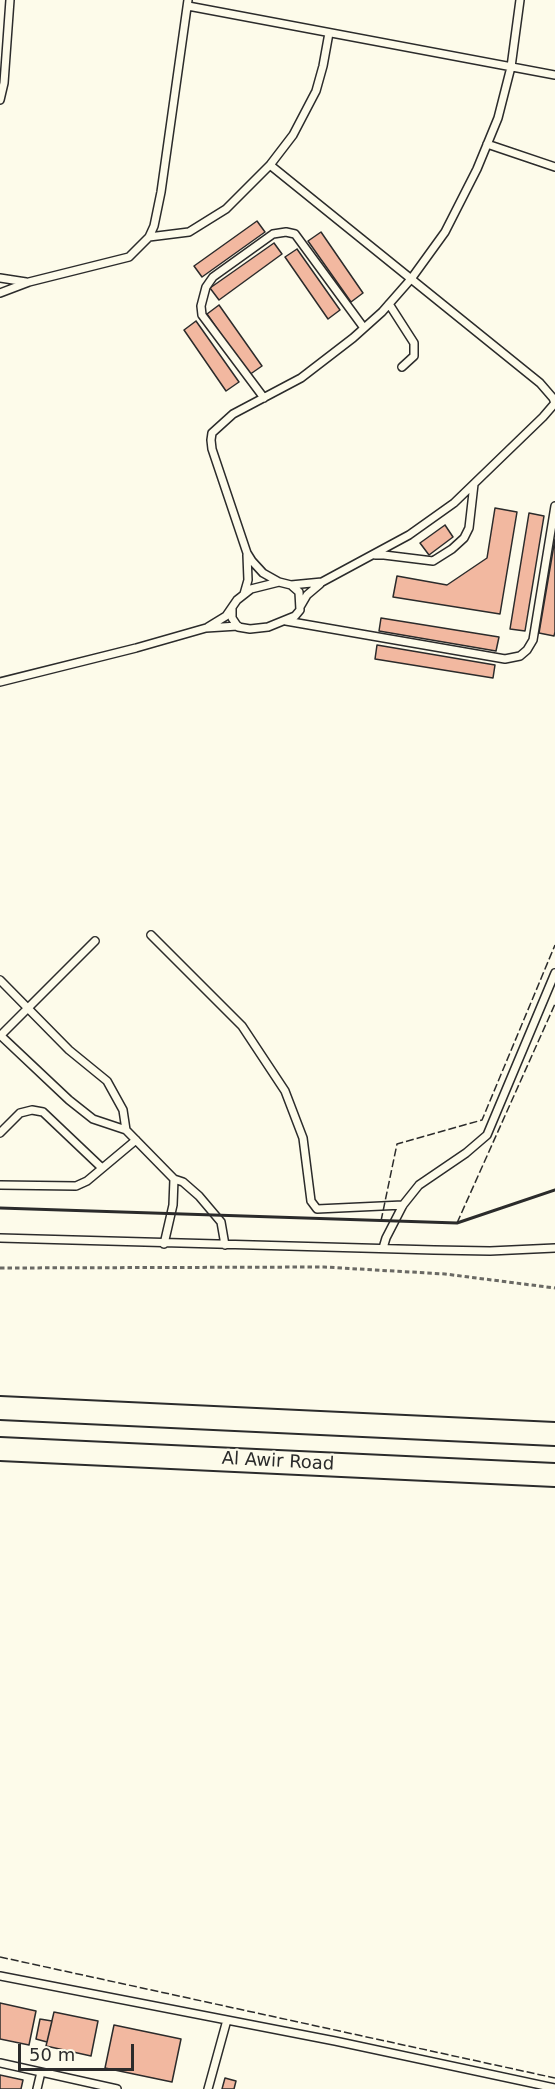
<!DOCTYPE html>
<html>
<head>
<meta charset="utf-8">
<style>
  body { margin:0 }
  #map { position:relative; width:555px; height:2089px; overflow:hidden; background:#fdfbea; font-family:"DejaVu Sans",sans-serif }
  canvas { display:block }
  .scale { position:absolute; left:18px; top:2044px; width:116px; height:27px; box-sizing:border-box; border:3px solid #2b2b2b; border-top:0; padding-left:8px; font-size:18px; line-height:21px; white-space:nowrap; color:#2b2b2b; -webkit-text-stroke:4px #fdfbea; paint-order:stroke }
</style>
</head>
<body>
<div id="map">
<canvas width="555" height="2089"></canvas>
<div class="scale">50 m</div>
</div>
<script>
const g = document.querySelector('canvas').getContext('2d');
g.lineJoin = 'round';
function paint(path, color) { g.fillStyle = color; g.fill(path, 'evenodd'); }
const toPath = rows => new Path2D(rows.map(r => 'M' + r).join(''));
function trace(path, color, width, dash) { g.strokeStyle = color; g.lineWidth = width; g.lineCap = dash ? 'butt' : 'round'; g.setLineDash(dash || []); g.stroke(path); }
function write(font, color, halo, rows, align = 'center') {
  g.font = font + ' "DejaVu Sans",sans-serif'; g.lineWidth = 4.5; g.setLineDash([]); g.textBaseline = 'middle'; g.strokeStyle = halo; g.fillStyle = color; for (const [text, x, y, turn = 0] of rows) {
    g.save(); g.translate(x, y); g.rotate((+turn || 0) * Math.PI / 180); g.textAlign = isNaN(turn) ? turn : align; if (halo) g.strokeText(text, 0, 0); g.fillText(text, 0, 0); g.restore();
  }
}
const building = toPath([
  [257,221,265,232,202,277,194,266,257,221],
  [321,232,363,293,351,302,308,241,321,232],
  [274,243,282,254,219,300,210,288,274,243],
  [297,249,340,310,328,319,285,257,297,249],
  [219,305,262,366,249,375,207,314,219,305],
  [196,321,239,382,226,391,184,330,196,321],
  [495,508,517,512,500,614,393,597,397,576,447,585,487,558,495,508],
  [529,513,544,516,525,631,510,629,529,513],
  [445,525,453,537,429,555,420,543,445,525],
  [555,539,555,632,554,636,539,633,555,539],
  [381,618,499,637,496,651,379,631,381,618],
  [377,645,495,665,493,678,375,659,377,645],
  [0,2003,36,2011,29,2045,0,2039,0,2003],
  [54,2012,98,2021,91,2056,46,2046,54,2012],
  [40,2019,52,2021,47,2042,36,2039,40,2019],
  [114,2025,181,2039,172,2082,105,2068,114,2025],
  [0,2075,23,2080,21,2089,0,2089,0,2075],
  [225,2078,236,2081,234,2089,222,2089,225,2078]
]);
paint(building, '#f2b8a0');
trace(building, '#2b2b2b', 1.5);
const service = toPath([
  [188,6,555,75],
  [0,100,4,83,10,0],
  [487,144,555,167],
  [270,165,540,383,553,398,555,403],
  [149,237,189,232,226,209,270,165,293,135,316,91,323,66,329,33],
  [0,278,26,282],
  [0,293,29,282,129,257,149,237,154,226,161,192,188,0],
  [389,304,414,343,414,356,402,367],
  [264,398,202,315,201,306,206,287,213,277,273,234,286,232,295,234,364,328],
  [375,555,384,555,433,561,452,549,464,538,469,528,474,484],
  [279,582,263,573,252,561,247,553,212,449,211,440,212,433,233,414,301,378,353,338,382,312,411,279,445,232,477,169,498,118,511,67,520,0],
  [291,585,322,582,409,535,454,503,543,417,555,403],
  [244,594,248,580,247,555],
  [300,607,307,595,320,584],
  [286,621,505,659,520,656,527,650,533,640,555,506],
  [208,627,226,616,237,600,251,589,279,582,291,585,299,592,300,610,295,616,268,627,250,629,238,627,232,618,232,609],
  [0,682,136,648,206,628,238,626],
  [151,935,242,1026,285,1091,303,1138,311,1201,317,1209,403,1205],
  [0,980,69,1050,107,1081,123,1110,126,1130,93,1119,69,1100,0,1035],
  [0,1036,95,941],
  [126,1130,174,1179,183,1182,199,1196,221,1222,225,1245],
  [0,1133,20,1113,32,1110,43,1112,102,1168],
  [0,1185,76,1186,87,1181,136,1140],
  [0,1238,434,1250,490,1251,555,1248],
  [164,1244,173,1205,174,1179],
  [383,1248,386,1238,403,1205,419,1185,466,1153,487,1135,555,973],
  [0,1976,335,2041,555,2088],
  [0,2063,117,2089],
  [37,2089,41,2072],
  [208,2089,227,2020]
]);
const trunk = toPath([
  [0,1408,555,1434],
  [0,1449,555,1475]
]);
trace(service, '#2b2b2b', 10);
trace(trunk, '#2b2b2b', 26);
trace(toPath([
  [0,1268,324,1267,445,1274,555,1288]
]), '#6a6964', 3, [4.5, 3]);
trace(service, '#fdfbea', 7);
trace(trunk, '#fdfbea', 22);
trace(toPath([
  [381,1221,397,1144,482,1120,555,945],
  [457,1223,555,1004],
  [0,1957,555,2078]
]), '#2b2b2b', 1.5, [8, 3]);
trace(toPath([
  [0,1208,457,1223,555,1190]
]), '#2b2b2b', 3);
write('18px', '#2b2b2b', '#fdfbea', [
  ["Al Awir Road",278,1462,3]
]);
</script>
</body>
</html>
